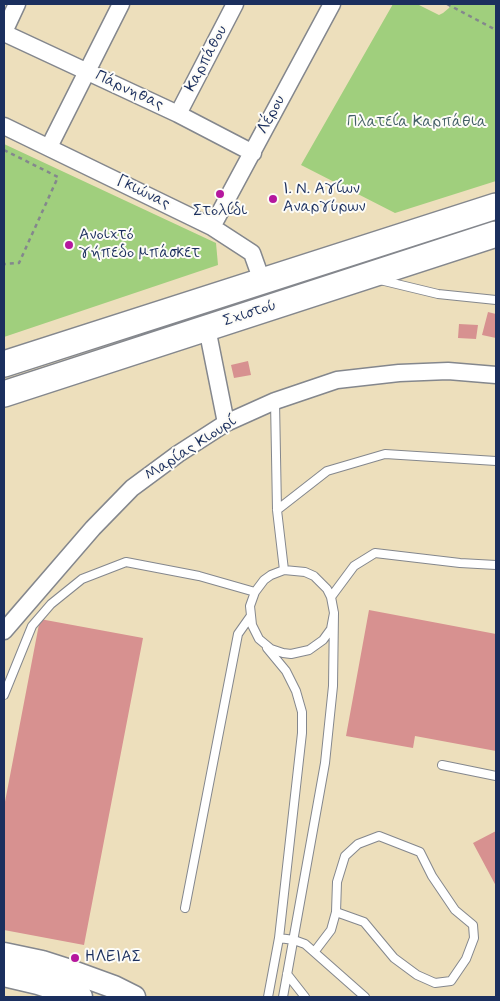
<!DOCTYPE html>
<html>
<head>
<meta charset="utf-8">
<style>
  body { margin:0 }
  #map { position:relative; width:500px; height:1001px; overflow:hidden; background:#eddfbc; font-family:Mynerve,sans-serif }
  canvas { display:block }
  .frame { position:absolute; inset:0; border:5px solid #1b2f5e; pointer-events:none }
</style>
</head>
<body>
<div id="map">
<canvas width="500" height="1001"></canvas>
<div class="frame"></div>
</div>
<script>
const g = document.querySelector('canvas').getContext('2d');
g.lineJoin = 'round';
function paint(path, color) { g.fillStyle = color; g.fill(path, 'evenodd'); }
const toPath = rows => new Path2D(rows.map(r => 'M' + r).join(''));
function trace(path, color, width, dash) { g.strokeStyle = color; g.lineWidth = width; g.lineCap = dash ? 'butt' : 'round'; g.setLineDash(dash || []); g.stroke(path); }
function write(font, color, halo, rows, align = 'center') {
  g.font = font + ' Mynerve,sans-serif'; g.lineWidth = 4; g.setLineDash([]); g.textBaseline = 'middle'; g.strokeStyle = halo; g.fillStyle = color; for (const [text, x, y, turn = 0] of rows) {
    g.save(); g.translate(x, y); g.rotate((+turn || 0) * Math.PI / 180); g.textAlign = isNaN(turn) ? turn : align; if (halo) g.strokeText(text, 0, 0); g.fillText(text, 0, 0); g.restore();
  }
}
paint(toPath([
  [393,4,417,4,439,15,443,13,449,8,451,4,496,4,496,181,395,213,301,165],
  [4,144,216,243,218,265,4,337]
]), '#a0cf7d');
paint(toPath([
  [488,312,496,314,496,338,482,335],
  [459,324,478,325,476,339,458,338],
  [248,361,251,375,234,378,231,365],
  [369,610,496,634,496,751,415,736,413,748,346,736],
  [40,619,143,638,84,945,4,930,4,807],
  [496,831,496,886,473,843]
]), '#d79190');
const lane = toPath([
  [380,280,438,294,496,300],
  [275,401,277,510,284,570],
  [277,510,327,471,385,454,496,461],
  [331,597,354,566,375,553,460,563,496,565],
  [267,648,286,671,296,691,302,712,302,733,279,938,268,997],
  [4,695,32,626,51,604,82,579,126,562,199,576,255,592],
  [442,765,496,776],
  [185,908,238,634,250,617],
  [279,938,294,940,305,944,365,997],
  [315,951,331,930,336,912,337,882,345,856,358,844,379,836,420,852,432,876,455,910,473,925,474,938,466,959,451,981,435,983,417,975,394,958,364,922,336,912],
  [287,974,305,997],
  [283,997,325,763,333,686,334,613,331,597,327,589,314,576,305,572,284,570,271,575,264,580,255,592,250,606,252,625,259,639,271,649,283,653,291,654,309,650,323,640,331,629,334,613]
]);
const street = toPath([
  [4,32,17,4],
  [4,33,178,114,253,153],
  [178,114,235,4],
  [4,126,212,227,252,253,262,281],
  [49,147,121,4],
  [212,227,332,4],
  [207,328,226,423],
  [4,631,93,528,132,488,178,454,226,423,275,401,337,380,399,373,448,371,496,375]
]);
const secondary = toPath([
  [4,954,42,962,70,971,114,987,134,997],
  [4,975,38,983,81,997]
]);
const primary = toPath([
  [4,364,496,206],
  [4,394,496,234]
]);
trace(lane, '#84878d', 10);
trace(street, '#84878d', 19);
trace(secondary, '#84878d', 25);
trace(primary, '#84878d', 28);
trace(toPath([
  [447,4,496,30],
  [4,150,58,177,19,263,4,264]
]), '#84878d', 2.5, [4, 4]);
trace(lane, '#fff', 8);
trace(street, '#fff', 16);
trace(secondary, '#fff', 22);
trace(primary, '#fff', 25);
for (const [x, y, r, color] of [
  [220,194,5,"#b5179e"],
  [273,199,5,"#b5179e"],
  [69,245,5,"#b5179e"],
  [75,958,5,"#b5179e"]
]) { const dot = new Path2D(); dot.arc(x, y, r, 0, 2 * Math.PI); g.fillStyle = color; g.fill(dot); trace(dot, '#fdfcf7', 2); }
write('16px', '#1b2f5e', '#fdfcf7', [
  ["Καρπάθου",207,59,-62],
  ["Πάρνηθας",129,91,25],
  ["Λέρου",272,115,-62],
  ["Γκιώνας",143,193,26],
  ["Σχιστού",250,314,-18],
  ["Μαρίας Κιουρί",191,449,-33]
]);
write('16px', '#435f67', '#fdfcf7', [
  ["Πλατεία Καρπάθια",417,123]
]);
write('16px', '#1b2f5e', '#fdfcf7', [
  ["Ι. Ν. Αγίων",283,190],
  ["Αναργύρων",283,208],
  ["Στολίδι",220,212,"center"],
  ["Ανοιχτό",79,236],
  ["γήπεδο μπάσκετ",79,254],
  ["ΗΛΕΙΑΣ",85,958]
], 'left');
</script>
</body>
</html>
